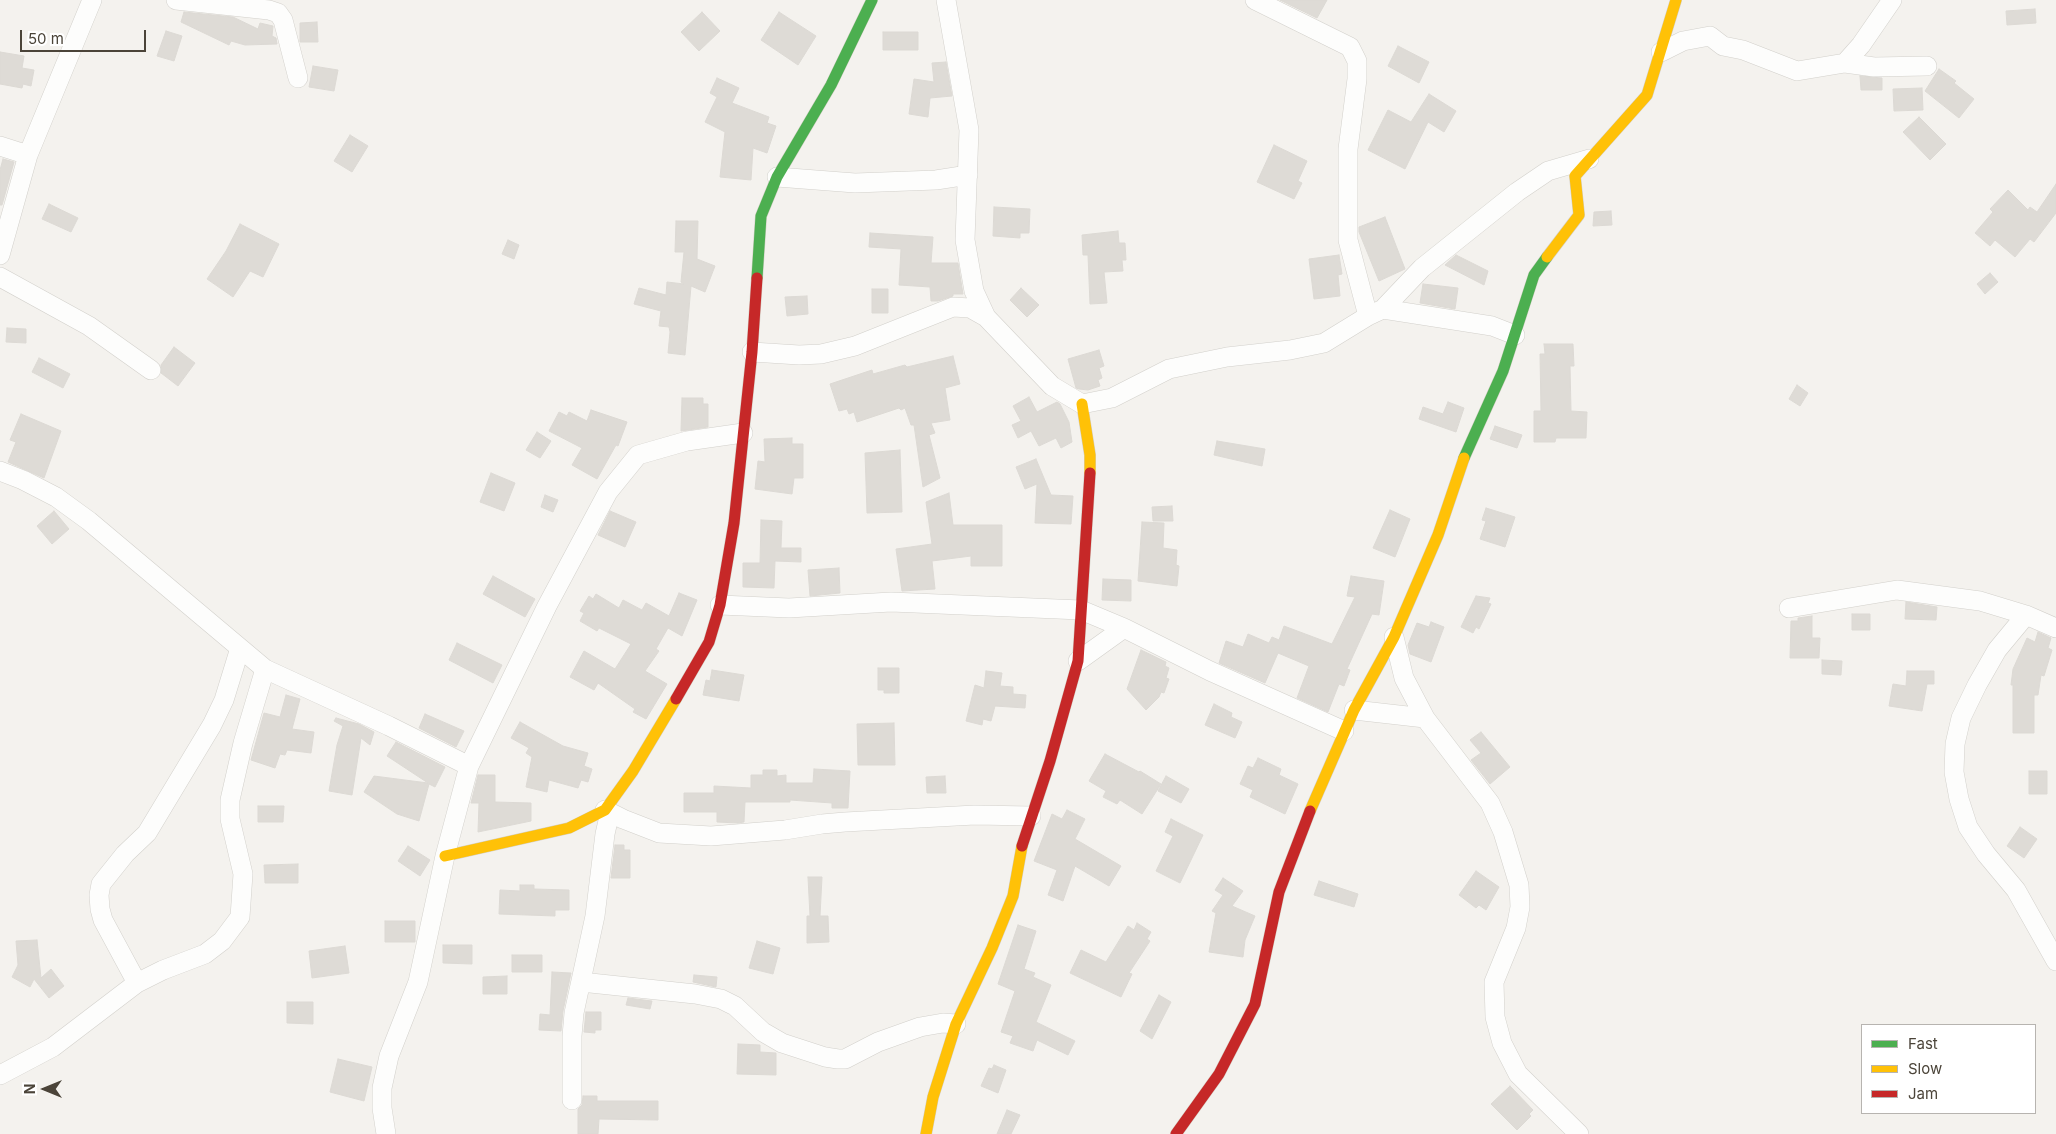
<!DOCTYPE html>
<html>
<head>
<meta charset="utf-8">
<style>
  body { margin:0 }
  #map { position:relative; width:2056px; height:1134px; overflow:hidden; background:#f4f2ee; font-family:Inter,sans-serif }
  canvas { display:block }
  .legend { position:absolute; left:1861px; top:1024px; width:175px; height:90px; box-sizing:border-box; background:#fff; border:1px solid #b7b4b0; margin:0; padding:6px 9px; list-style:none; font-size:15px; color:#4b4439 }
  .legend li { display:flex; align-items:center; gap:10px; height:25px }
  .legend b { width:25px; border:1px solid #b7b4b0 }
  .north { position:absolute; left:20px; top:1064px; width:50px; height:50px; -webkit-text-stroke:4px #fff; paint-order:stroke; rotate:270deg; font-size:14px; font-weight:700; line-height:20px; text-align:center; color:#4b4439 }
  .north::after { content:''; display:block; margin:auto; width:18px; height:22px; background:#4b4439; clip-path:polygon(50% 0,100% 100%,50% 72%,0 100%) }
  .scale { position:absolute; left:20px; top:30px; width:126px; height:22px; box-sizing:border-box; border:2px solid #4b4439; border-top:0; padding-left:6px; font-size:15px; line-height:18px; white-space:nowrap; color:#4b4439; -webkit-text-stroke:4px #fff; paint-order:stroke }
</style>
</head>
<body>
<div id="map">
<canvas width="2056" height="1134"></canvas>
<ul class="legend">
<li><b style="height:6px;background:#4caf50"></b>Fast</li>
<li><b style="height:6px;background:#ffc107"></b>Slow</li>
<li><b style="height:6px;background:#c62828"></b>Jam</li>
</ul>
<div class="north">N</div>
<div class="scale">50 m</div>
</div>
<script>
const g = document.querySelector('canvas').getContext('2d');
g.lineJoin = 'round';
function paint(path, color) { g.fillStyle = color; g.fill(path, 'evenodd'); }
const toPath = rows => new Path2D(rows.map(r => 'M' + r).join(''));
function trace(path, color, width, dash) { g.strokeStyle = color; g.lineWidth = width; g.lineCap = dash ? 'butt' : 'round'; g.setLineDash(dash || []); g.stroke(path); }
const building = toPath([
  [1280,0,1327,0,1317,18,1280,0],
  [2035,9,2036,23,2007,25,2006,11,2035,9],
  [184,12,233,17,258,29,260,23,273,26,272,36,276,38,277,44,245,45,231,41,229,45,181,22,184,12],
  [702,12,720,31,699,51,681,32,702,12],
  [779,12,816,36,798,65,761,40,779,12],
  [317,22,318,42,300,42,300,23,317,22],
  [166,31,182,36,174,61,157,56,166,31],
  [883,32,918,32,918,50,883,50,883,32],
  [1398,46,1429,62,1419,83,1388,66,1398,46],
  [0,52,24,56,22,68,34,70,31,86,23,84,22,88,0,84,0,52],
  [946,62,952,96,930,98,928,117,909,114,914,79,934,82,932,63,946,62],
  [313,66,338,70,334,91,309,87,313,66],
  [1939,69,1956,81,1954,83,1974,99,1959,118,1925,91,1939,69],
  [1860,76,1882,78,1882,90,1861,90,1860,76],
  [717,78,739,88,732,103,769,117,767,123,776,126,767,153,753,148,751,180,720,177,725,132,705,122,717,97,710,93,717,78],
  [1922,88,1923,110,1894,111,1893,89,1922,88],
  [1429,94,1456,111,1444,132,1428,122,1405,169,1368,150,1388,110,1411,122,1429,94],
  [1919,117,1946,144,1930,160,1903,132,1919,117],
  [350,135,368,146,352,172,334,161,350,135],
  [1274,145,1307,161,1298,181,1302,183,1294,199,1257,182,1274,145],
  [3,159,14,162,2,205,0,205,0,170,3,159],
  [2056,184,2056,213,2034,242,2030,239,2015,257,1995,240,1990,246,1975,233,1993,212,1990,209,2008,190,2028,210,2030,207,2037,212,2056,184],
  [49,204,78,218,71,232,42,219,49,204],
  [994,207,1030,209,1029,233,1020,233,1020,238,993,236,994,207],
  [1611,211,1612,225,1593,226,1594,212,1611,211],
  [1385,217,1405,269,1379,281,1359,232,1359,227,1385,217],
  [676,221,698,221,697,259,715,266,705,292,691,286,685,355,668,353,670,332,669,327,659,326,661,311,634,304,639,288,666,295,667,282,684,284,681,282,684,252,675,252,676,221],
  [240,224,279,244,263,277,250,271,233,297,207,279,226,251,240,224],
  [1118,231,1119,243,1125,243,1126,260,1122,260,1123,271,1104,272,1107,303,1090,304,1088,255,1083,255,1082,235,1118,231],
  [870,233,933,237,931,263,958,263,963,294,953,294,953,296,938,301,931,301,930,287,899,285,901,249,869,247,870,233],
  [508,240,519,245,514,259,502,254,508,240],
  [1339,255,1342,274,1338,275,1340,296,1314,299,1309,259,1339,255],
  [1456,255,1488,271,1484,285,1445,265,1456,255],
  [1990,273,1998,282,1985,294,1977,284,1990,273],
  [1423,284,1458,288,1455,309,1420,303,1423,284],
  [1021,288,1039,305,1027,317,1010,300,1021,288],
  [872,289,888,289,888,313,872,313,872,289],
  [807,296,808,314,787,316,785,297,807,296],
  [7,328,26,329,26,343,6,342,7,328],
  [1544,344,1573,344,1574,366,1570,366,1571,411,1587,412,1586,438,1556,438,1555,442,1534,442,1534,411,1541,411,1540,354,1545,354,1544,344],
  [174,347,195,363,178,386,161,373,161,365,174,347],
  [1099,350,1104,366,1099,368,1102,378,1098,380,1100,386,1088,390,1079,389,1076,388,1068,359,1099,350],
  [953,356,960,384,945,388,950,420,931,423,935,433,929,435,940,478,923,487,914,425,911,425,905,408,901,410,899,408,857,422,854,412,849,414,847,409,839,411,830,384,872,370,873,374,905,365,907,367,953,356],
  [39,358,70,374,63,388,32,372,39,358],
  [1797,385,1808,393,1800,406,1789,399,1797,385],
  [1029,397,1037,412,1057,402,1060,404,1069,422,1072,442,1061,448,1056,438,1039,446,1031,431,1018,438,1012,425,1021,421,1013,406,1029,397],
  [682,398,703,398,703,404,708,404,708,427,681,431,682,398],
  [1448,402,1464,408,1456,432,1419,419,1423,407,1443,414,1448,402],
  [591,410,627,422,618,446,616,445,597,479,572,465,582,448,549,431,559,412,567,416,569,412,587,421,591,410],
  [21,414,61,431,44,478,8,462,16,442,10,440,21,414],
  [1495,426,1522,435,1517,448,1490,439,1495,426],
  [537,432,551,441,540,458,526,450,537,432],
  [792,438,792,444,803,444,803,478,794,478,792,494,755,489,758,461,765,462,764,439,792,438],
  [1217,441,1265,449,1262,466,1214,455,1217,441],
  [900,450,902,512,867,513,865,453,900,450],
  [1036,459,1051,495,1073,496,1071,524,1035,523,1037,484,1025,489,1016,467,1036,459],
  [491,473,515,483,504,511,480,502,491,473],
  [949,493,953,525,1002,525,1002,566,971,566,971,556,932,561,935,589,902,591,896,549,932,544,926,502,949,493],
  [545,495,558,500,553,512,541,507,545,495],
  [1172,506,1173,521,1153,521,1152,507,1172,506],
  [1486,508,1515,517,1505,547,1480,539,1486,521,1482,520,1486,508],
  [1390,510,1410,519,1395,557,1373,548,1390,510],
  [54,511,69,529,52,544,37,526,54,511],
  [610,511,636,522,625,547,598,535,610,511],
  [761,520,782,521,781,548,801,548,801,562,775,561,774,588,743,587,743,563,760,563,761,520],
  [1142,522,1164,523,1163,548,1177,550,1176,565,1179,566,1177,586,1138,581,1142,522],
  [839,568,840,593,810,596,808,570,839,568],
  [493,576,535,599,525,617,483,594,493,576],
  [1351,576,1384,581,1379,615,1372,614,1347,669,1350,670,1344,686,1339,684,1328,712,1297,698,1309,666,1278,653,1265,683,1219,663,1226,641,1243,647,1248,634,1269,643,1272,637,1279,640,1284,626,1332,644,1355,597,1347,596,1351,576],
  [1103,579,1131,580,1131,601,1102,600,1103,579],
  [679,593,697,600,682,636,668,628,656,649,659,651,645,671,667,684,646,719,633,712,635,709,598,683,594,690,570,677,584,651,615,669,631,644,599,628,597,631,580,621,584,613,580,611,589,596,593,599,596,594,619,608,623,600,642,610,646,603,669,616,679,593],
  [1476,596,1490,598,1488,603,1491,604,1479,629,1476,627,1473,633,1461,627,1476,596],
  [1906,602,1937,607,1936,620,1905,619,1906,602],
  [1852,614,1870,614,1870,630,1852,630,1852,614],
  [1812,616,1812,638,1820,638,1819,658,1790,658,1791,621,1798,621,1798,618,1812,616],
  [1431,622,1444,627,1431,662,1410,654,1408,645,1417,623,1429,627,1431,622],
  [2038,632,2051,638,2048,648,2052,650,2044,676,2041,675,2038,695,2034,695,2034,733,2013,733,2013,685,2011,685,2013,669,2027,638,2035,642,2038,632],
  [457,643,502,665,493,683,449,660,457,643],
  [1141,650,1166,662,1165,666,1169,668,1166,678,1169,679,1164,693,1161,692,1159,697,1146,710,1127,689,1141,650],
  [1822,660,1842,661,1841,675,1822,674,1822,660],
  [878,668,899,668,899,693,884,693,884,690,878,690,878,668],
  [712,670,744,675,739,701,703,695,706,680,710,681,712,670],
  [986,671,1002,673,1000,686,1013,687,1013,694,1026,695,1025,708,995,706,991,721,983,719,982,725,966,721,975,685,984,688,986,671],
  [1907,671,1934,671,1934,684,1927,684,1922,711,1889,706,1893,684,1906,686,1907,671],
  [286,695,300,699,292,729,314,732,311,753,287,750,285,755,280,754,275,768,251,760,264,713,280,717,286,695],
  [1214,704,1232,713,1231,717,1242,722,1235,738,1205,725,1214,704],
  [425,714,464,731,456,747,419,728,425,714],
  [336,718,359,724,374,732,370,745,361,738,352,795,329,791,337,745,343,726,334,721,336,718],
  [520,722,563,746,588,753,584,766,592,769,588,782,581,780,578,788,549,780,547,792,526,787,532,757,526,753,529,748,511,738,520,722],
  [894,723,895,765,858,765,857,724,894,723],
  [1481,732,1510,767,1490,784,1471,760,1481,753,1470,740,1481,732],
  [396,742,445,767,435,787,429,784,419,821,397,814,364,792,374,776,428,783,387,756,396,742],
  [1105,754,1139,772,1140,771,1161,784,1142,814,1120,800,1117,804,1103,797,1106,791,1089,781,1105,754],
  [1258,758,1281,769,1279,775,1298,784,1285,814,1250,797,1253,790,1240,784,1248,766,1253,768,1258,758],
  [814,769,850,771,848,808,832,808,832,803,790,800,790,802,745,802,744,822,738,823,717,822,717,812,684,812,684,793,714,793,714,786,751,788,751,775,763,775,763,770,777,770,777,776,786,775,786,783,813,783,814,769],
  [2029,771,2047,771,2047,794,2029,794,2029,771],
  [478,775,495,775,495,802,531,803,531,821,478,832,479,803,471,803,478,775],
  [945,776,946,793,927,793,926,777,945,776],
  [1166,776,1189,789,1181,803,1158,791,1166,776],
  [258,806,284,806,283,822,258,822,258,806],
  [1067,810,1085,819,1075,839,1121,866,1109,886,1075,866,1063,901,1048,895,1057,870,1034,861,1052,814,1062,819,1067,810],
  [1171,819,1203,835,1180,883,1156,871,1173,836,1165,832,1171,819],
  [2020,827,2037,839,2024,858,2007,846,2020,827],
  [615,845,624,845,624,850,630,850,630,878,611,878,615,845],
  [408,846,430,860,420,876,398,861,408,846],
  [298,864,298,883,265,883,264,865,298,864],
  [1476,871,1499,887,1486,910,1479,905,1476,908,1459,895,1476,871],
  [808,877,822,877,820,916,828,916,829,942,807,943,807,916,810,916,808,877],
  [1223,878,1243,891,1232,906,1255,916,1245,940,1243,957,1209,952,1216,913,1212,911,1223,895,1215,890,1223,878],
  [1319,881,1358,894,1354,907,1314,895,1319,881],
  [520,885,534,885,534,889,569,890,569,910,555,910,555,916,499,914,500,890,520,891,520,885],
  [385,921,415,921,415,942,385,942,385,921],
  [1137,923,1151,932,1147,939,1150,941,1129,973,1132,974,1121,997,1070,973,1081,950,1106,962,1128,926,1134,930,1137,923],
  [1018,925,1036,931,1024,969,1035,973,1033,977,1051,985,1036,1022,1075,1041,1068,1055,1037,1040,1033,1051,1010,1043,1013,1036,1001,1032,1015,991,998,984,1018,925],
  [37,940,41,978,51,969,64,986,49,998,34,979,30,987,12,977,18,965,16,941,37,940],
  [757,941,780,948,773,974,749,968,757,941],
  [443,945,472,945,472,964,443,963,443,945],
  [345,946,349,973,312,978,309,951,345,946],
  [512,955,542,955,542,972,512,972,512,955],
  [552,972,571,973,563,1011,561,1031,539,1030,540,1014,550,1015,552,972],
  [694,975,717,977,716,987,693,982,694,975],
  [507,976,507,994,483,994,483,977,507,976],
  [1159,995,1171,1002,1152,1039,1140,1031,1159,995],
  [628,998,652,1001,650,1009,626,1005,628,998],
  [287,1002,313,1002,313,1024,287,1023,287,1002],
  [586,1012,601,1012,601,1030,595,1030,595,1033,584,1032,586,1012],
  [738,1044,760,1045,760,1052,776,1053,776,1075,737,1074,738,1044],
  [338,1059,372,1067,364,1101,330,1092,338,1059],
  [994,1065,1006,1070,998,1093,981,1086,989,1068,992,1069,994,1065],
  [1510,1086,1533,1110,1529,1114,1531,1116,1517,1130,1491,1104,1510,1086],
  [583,1096,597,1096,597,1101,658,1101,658,1120,599,1119,598,1134,578,1134,578,1109,582,1105,583,1096],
  [1007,1110,1020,1115,1011,1134,997,1134,1007,1110]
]);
paint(building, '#dedbd6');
trace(building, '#dcd9d4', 1);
const street = toPath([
  [176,0,269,10,278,13,283,20,298,78],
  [946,0,969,130,965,240,974,291,986,317,1052,386,1082,404,1112,398,1169,369,1227,357,1290,350,1324,343,1368,316,1383,309,1422,268,1517,192,1548,171,1589,159],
  [1255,0,1350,47,1357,61,1357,79,1348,149,1348,240,1368,316],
  [1661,52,1683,41,1710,36,1723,46,1743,50,1797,71,1845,63,1874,67,1927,66],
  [1845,63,1861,45,1892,0],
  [0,146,28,155],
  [777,177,855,183,936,180,968,175],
  [0,255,28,155,92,0],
  [0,277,89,326,151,370],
  [1383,309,1492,326,1515,335],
  [752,352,799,355,821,354,855,346,953,307,970,308,986,317],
  [0,471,23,480,56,497,89,521,265,669,389,726,469,766],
  [720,605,789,608,891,602,1081,610,1124,628,1210,671,1344,731],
  [1789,608,1897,590,1980,601,2026,615,2056,628],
  [2026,615,1997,650,1977,685,1961,718,1955,744,1954,772,1959,799,1968,827,1986,854,2016,890,2056,961],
  [1394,637,1404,678,1425,718,1490,803,1503,832,1519,885,1520,907,1516,928,1494,982,1495,1017,1502,1043,1518,1074,1579,1134],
  [1078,661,1124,628],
  [1354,710,1425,718],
  [605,810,623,819,659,833,711,836,785,830,822,824,845,822,975,815,1031,816],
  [581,982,695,994,721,999,735,1006,763,1032,782,1043,825,1057,838,1059,845,1059,878,1042,920,1027,943,1023,956,1024],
  [137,983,103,920,100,909,99,895,101,884,125,854,147,833,212,725,224,700,240,648],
  [0,1075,53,1047,137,983,163,970,205,954,222,941,240,917,243,874,230,819,230,800,243,743,265,669],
  [572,1100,572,1036,574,1013,595,916,605,834,610,812],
  [386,1134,382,1108,382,1088,389,1056,418,982,445,856,469,766,547,606,608,492,638,455,687,441,743,433]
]);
const fast = toPath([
  [757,278,761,216,777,177,831,85,872,0],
  [1464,458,1503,371,1534,275,1547,257]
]);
const slow = toPath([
  [1547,257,1579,215,1575,176,1647,95,1676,0],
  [1082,404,1090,455,1090,473],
  [1310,811,1354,710,1394,637,1438,535,1464,458],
  [445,856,569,828,605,810,633,771,676,699],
  [926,1134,933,1097,956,1024,992,948,1013,896,1022,846]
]);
const jam = toPath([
  [676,699,709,642,720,605,734,523,752,352,757,278],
  [1022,846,1050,761,1078,661,1090,473],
  [1176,1134,1219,1074,1255,1004,1279,892,1310,811]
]);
trace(street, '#d2d0cb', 20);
trace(fast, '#d3cfc5', 12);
trace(slow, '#d3cfc5', 12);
trace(jam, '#d3cfc5', 12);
trace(street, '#fdfdfc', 19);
trace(fast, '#4caf50', 11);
trace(slow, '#ffc107', 11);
trace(jam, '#c62828', 11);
</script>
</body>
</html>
